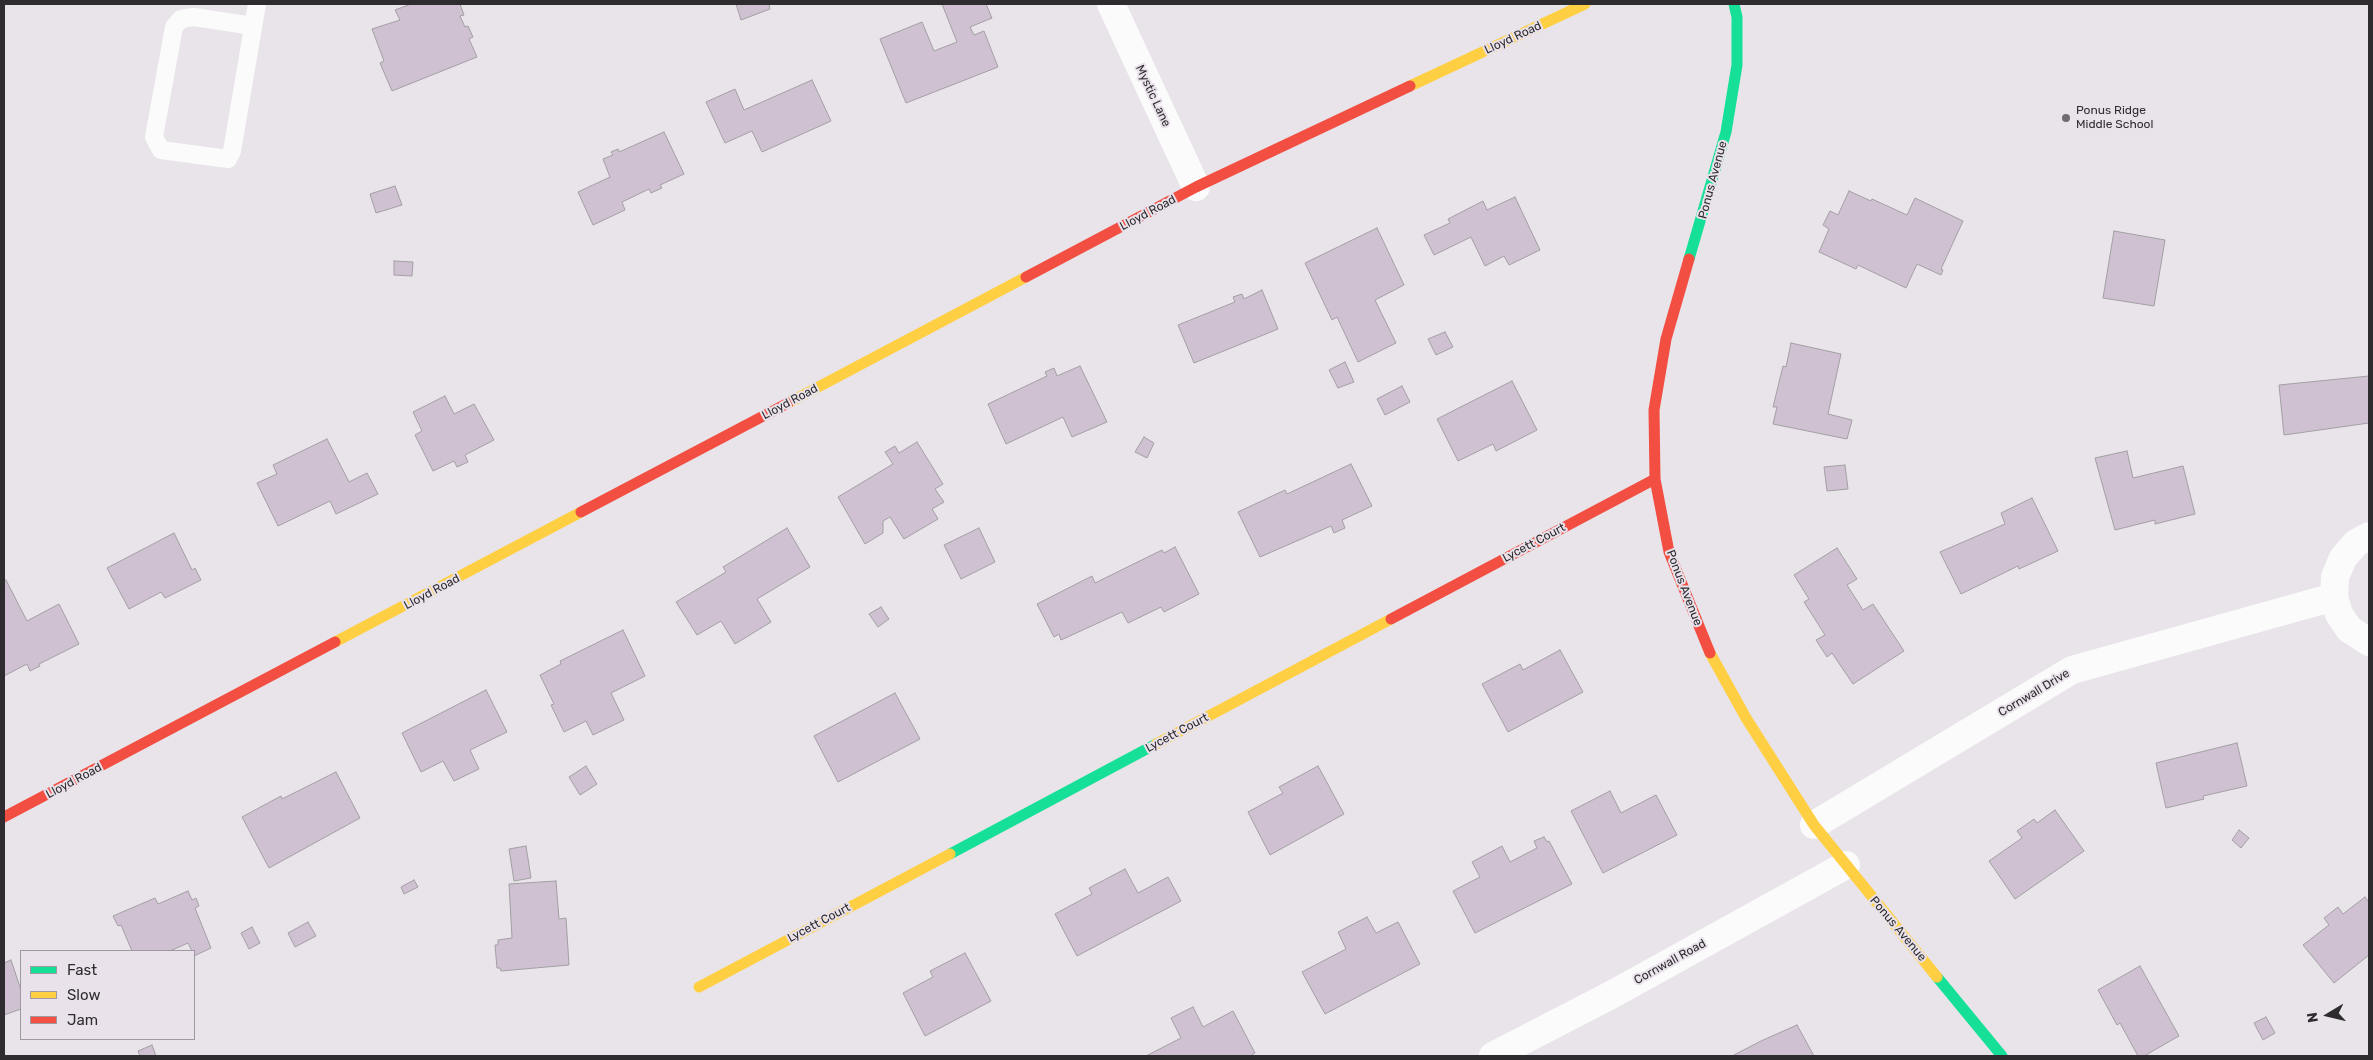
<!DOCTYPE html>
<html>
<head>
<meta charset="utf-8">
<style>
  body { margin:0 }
  #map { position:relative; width:2373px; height:1060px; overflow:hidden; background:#e8e4e9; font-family:Rubik,sans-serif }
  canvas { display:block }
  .frame { position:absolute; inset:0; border:5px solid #2e2c2f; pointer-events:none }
  .legend { position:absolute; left:20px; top:950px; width:175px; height:90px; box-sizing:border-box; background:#e9e2eb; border:1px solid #9e99a0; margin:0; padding:6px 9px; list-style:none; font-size:15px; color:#2e2c2f }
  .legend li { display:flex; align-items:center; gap:10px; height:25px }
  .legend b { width:25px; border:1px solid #9e99a0 }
  .north { position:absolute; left:2303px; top:990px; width:50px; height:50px; -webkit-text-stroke:4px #e9e2eb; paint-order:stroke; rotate:261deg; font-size:14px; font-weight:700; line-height:20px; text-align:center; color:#2e2c2f }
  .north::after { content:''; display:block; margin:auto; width:18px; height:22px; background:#2e2c2f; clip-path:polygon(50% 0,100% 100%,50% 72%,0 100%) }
</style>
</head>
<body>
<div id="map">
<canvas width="2373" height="1060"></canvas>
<div class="frame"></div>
<ul class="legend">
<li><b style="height:6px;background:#16e098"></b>Fast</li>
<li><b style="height:6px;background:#ffcf43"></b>Slow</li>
<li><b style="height:6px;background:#f24e42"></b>Jam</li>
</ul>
<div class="north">N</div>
</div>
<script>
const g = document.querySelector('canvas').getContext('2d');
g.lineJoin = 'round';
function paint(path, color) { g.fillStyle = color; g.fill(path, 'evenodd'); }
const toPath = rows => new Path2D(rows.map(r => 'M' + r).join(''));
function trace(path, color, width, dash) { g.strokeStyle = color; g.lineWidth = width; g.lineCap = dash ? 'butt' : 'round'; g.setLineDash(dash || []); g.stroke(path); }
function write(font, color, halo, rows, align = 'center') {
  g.font = font + ' Rubik,sans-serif'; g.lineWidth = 4; g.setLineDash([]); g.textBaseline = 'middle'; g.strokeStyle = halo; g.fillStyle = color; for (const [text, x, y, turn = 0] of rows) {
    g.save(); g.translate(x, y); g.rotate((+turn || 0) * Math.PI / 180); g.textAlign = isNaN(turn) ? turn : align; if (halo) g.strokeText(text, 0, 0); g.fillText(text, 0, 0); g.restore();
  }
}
const building = toPath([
  [411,4,460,4,464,15,460,16,465,27,468,26,473,37,469,39,477,57,392,91,380,63,384,61,372,29,400,20,395,10,411,4],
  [736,4,769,4,770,9,741,20,736,4],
  [942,4,986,4,992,18,970,27,974,35,984,31,998,67,906,103,880,39,922,22,934,51,957,42,942,4],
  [812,80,831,121,762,152,752,131,725,143,706,102,735,89,744,110,812,80],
  [664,132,684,174,660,185,662,188,651,193,649,189,622,202,625,210,593,225,578,192,610,177,603,159,613,155,611,152,618,149,619,152,664,132],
  [395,186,402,205,376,213,370,194,395,186],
  [1849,191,1871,201,1872,199,1907,215,1915,198,1963,221,1941,269,1943,270,1941,275,1917,264,1906,288,1858,265,1856,269,1819,252,1829,229,1823,225,1830,211,1838,215,1849,191],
  [1515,197,1540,250,1509,265,1504,256,1485,266,1471,237,1434,255,1424,235,1450,223,1448,219,1483,201,1487,210,1515,197],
  [1377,228,1404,285,1375,300,1396,343,1358,362,1337,317,1332,320,1305,263,1377,228],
  [2114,231,2165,240,2154,306,2103,298,2114,231],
  [394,261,413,262,412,276,394,275,394,261],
  [1262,290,1278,329,1194,363,1178,325,1235,302,1233,297,1242,294,1244,299,1262,290],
  [1445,332,1453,347,1436,355,1428,339,1445,332],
  [1791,343,1841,354,1828,414,1852,420,1847,439,1773,424,1777,407,1773,407,1783,366,1786,367,1791,343],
  [1345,362,1354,382,1338,388,1329,370,1345,362],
  [1080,366,1107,422,1072,437,1063,417,1006,444,988,404,1047,376,1045,372,1054,368,1057,376,1080,366],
  [2369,376,2369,423,2284,435,2279,385,2369,376],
  [1512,381,1537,430,1496,451,1493,444,1458,461,1437,419,1512,381],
  [1402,386,1410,402,1385,415,1377,399,1402,386],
  [445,396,454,414,474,404,494,440,465,455,468,462,457,467,454,461,433,471,415,435,422,431,413,412,445,396],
  [1144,437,1154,443,1147,458,1135,452,1144,437],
  [327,439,349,482,367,473,378,494,336,514,330,501,278,526,257,483,277,474,273,465,327,439],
  [917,442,943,484,935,489,944,502,932,509,938,519,904,539,890,517,883,521,883,533,865,544,838,497,893,464,885,452,895,446,899,453,917,442],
  [2127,451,2133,478,2183,466,2195,514,2155,524,2155,520,2115,530,2095,458,2127,451],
  [1351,464,1372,506,1342,520,1345,528,1334,533,1331,526,1260,557,1238,512,1285,490,1287,494,1351,464],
  [1845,465,1848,489,1827,491,1824,467,1845,465],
  [2032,498,2058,551,2019,569,2018,566,1961,594,1940,552,2005,524,2001,513,2032,498],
  [787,528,810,567,757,599,771,622,735,644,721,621,697,635,676,602,726,572,723,567,787,528],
  [979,528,995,562,961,579,944,545,979,528],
  [174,533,192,570,195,568,201,580,165,598,161,592,129,609,107,568,174,533],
  [1175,547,1199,594,1164,612,1161,607,1128,623,1122,612,1061,640,1059,634,1054,637,1037,604,1092,576,1095,583,1162,550,1164,553,1175,547],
  [1837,548,1857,579,1847,585,1863,610,1873,604,1904,651,1853,684,1832,653,1827,657,1816,640,1825,635,1804,602,1809,599,1794,575,1837,548],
  [6,580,27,621,59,604,79,644,39,664,40,666,30,671,27,664,4,676,4,581,6,580],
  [881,607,889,619,878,627,869,614,881,607],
  [623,630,645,676,611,693,624,720,593,735,586,721,564,732,551,705,554,704,540,675,561,664,560,661,623,630],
  [1560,650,1583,692,1508,732,1482,684,1520,664,1523,670,1560,650],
  [486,690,507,732,470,750,479,769,454,781,443,761,421,772,402,733,486,690],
  [895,693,920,739,838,782,814,736,895,693],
  [2237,743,2247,786,2203,796,2204,799,2166,808,2156,763,2237,743],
  [586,766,597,784,580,795,569,777,586,766],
  [1318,766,1344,814,1270,855,1248,812,1283,793,1279,787,1318,766],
  [336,772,360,818,269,868,242,817,281,796,282,799,336,772],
  [1610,791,1621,813,1656,795,1677,835,1603,873,1571,811,1610,791],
  [2055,810,2084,851,2015,899,1989,861,2022,838,2017,831,2034,819,2037,823,2055,810],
  [2239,830,2249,838,2241,848,2232,840,2239,830],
  [1544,837,1547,842,1549,841,1572,884,1475,933,1453,891,1480,877,1472,862,1502,846,1510,862,1537,848,1534,841,1544,837],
  [526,846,531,878,514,881,509,849,526,846],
  [1125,869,1138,893,1168,877,1181,901,1077,956,1055,914,1092,894,1089,888,1125,869],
  [414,880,418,887,404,894,401,887,414,880],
  [556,881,559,919,566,918,569,965,501,971,500,968,497,968,495,945,498,945,498,940,512,938,509,884,556,881],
  [188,891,192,900,196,898,199,906,195,908,211,948,194,956,194,951,192,951,188,943,170,951,132,951,121,925,118,926,113,916,155,898,158,904,188,891],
  [2365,897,2369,902,2369,955,2334,983,2303,945,2329,925,2324,918,2338,907,2343,914,2365,897],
  [1367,917,1376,933,1398,922,1420,964,1325,1014,1302,972,1346,949,1338,932,1367,917],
  [308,922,316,936,295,947,288,933,308,922],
  [252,927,260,943,249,949,241,933,252,927],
  [965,953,991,1001,925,1036,903,993,933,977,930,971,965,953],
  [11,960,21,990,21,1009,4,1015,4,963,11,960],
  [2140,966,2179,1036,2144,1056,2138,1056,2120,1023,2117,1025,2098,990,2140,966],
  [1193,1007,1203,1027,1233,1011,1255,1053,1250,1056,1146,1056,1181,1038,1171,1018,1193,1007],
  [2266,1017,2275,1033,2263,1040,2254,1023,2266,1017],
  [1797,1025,1814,1056,1732,1056,1761,1041,1797,1025],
  [152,1045,156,1056,140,1056,138,1051,152,1045]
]);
paint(building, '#cfc1d2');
trace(building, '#a29fa3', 1);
trace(toPath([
  [253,26,194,17,181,19,174,27,154,137,161,150,228,159,232,151,257,4]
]), '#fcfbfc', 18);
trace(toPath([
  [1111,4,1196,187],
  [2369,536,2356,543,2343,558,2335,577,2334,597,2339,614,2349,629,2369,642],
  [1814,825,2072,670,2334,597],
  [1493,1056,1611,995,1846,865]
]), '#fcfbfc', 28);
trace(toPath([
  [1689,259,1726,132,1737,65,1737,17,1734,4],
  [950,854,1156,744],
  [1937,977,2002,1056]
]), '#16e098', 11);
trace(toPath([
  [1410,86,1585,4],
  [788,403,1026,277],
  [335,642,581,512],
  [1710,653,1746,718,1814,825,1937,977],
  [1156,744,1391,619],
  [699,987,950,854]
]), '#ffcf43', 11);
trace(toPath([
  [1689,259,1666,339,1654,410,1655,479,1669,552,1710,653],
  [1026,277,1196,187,1410,86],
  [581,512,788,403],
  [1391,619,1655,479],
  [4,817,335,642]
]), '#f24e42', 11);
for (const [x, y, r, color] of [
  [2066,118,5,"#6f6c70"]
]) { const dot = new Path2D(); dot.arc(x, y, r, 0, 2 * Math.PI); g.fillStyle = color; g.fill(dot); trace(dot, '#e9e2eb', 2); }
write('12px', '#2e2c2f', '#e9e2eb', [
  ["Lloyd Road",1513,38,-25],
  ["Mystic Lane",1153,96,65],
  ["Ponus Avenue",1713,180,-75],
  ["Lloyd Road",1148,213,-28],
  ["Lloyd Road",790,402,-28],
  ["Lycett Court",1534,543,-28],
  ["Ponus Avenue",1684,588,69],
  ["Lloyd Road",432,592,-28],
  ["Cornwall Drive",2034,693,-31],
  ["Lycett Court",1177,733,-28],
  ["Lloyd Road",74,781,-28],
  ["Lycett Court",819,923,-28],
  ["Ponus Avenue",1898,929,50],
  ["Cornwall Road",1670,962,-29]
]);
write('12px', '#2e2c2f', '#e9e2eb', [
  ["Ponus Ridge",2076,111],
  ["Middle School",2076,125]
], 'left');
</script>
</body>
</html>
